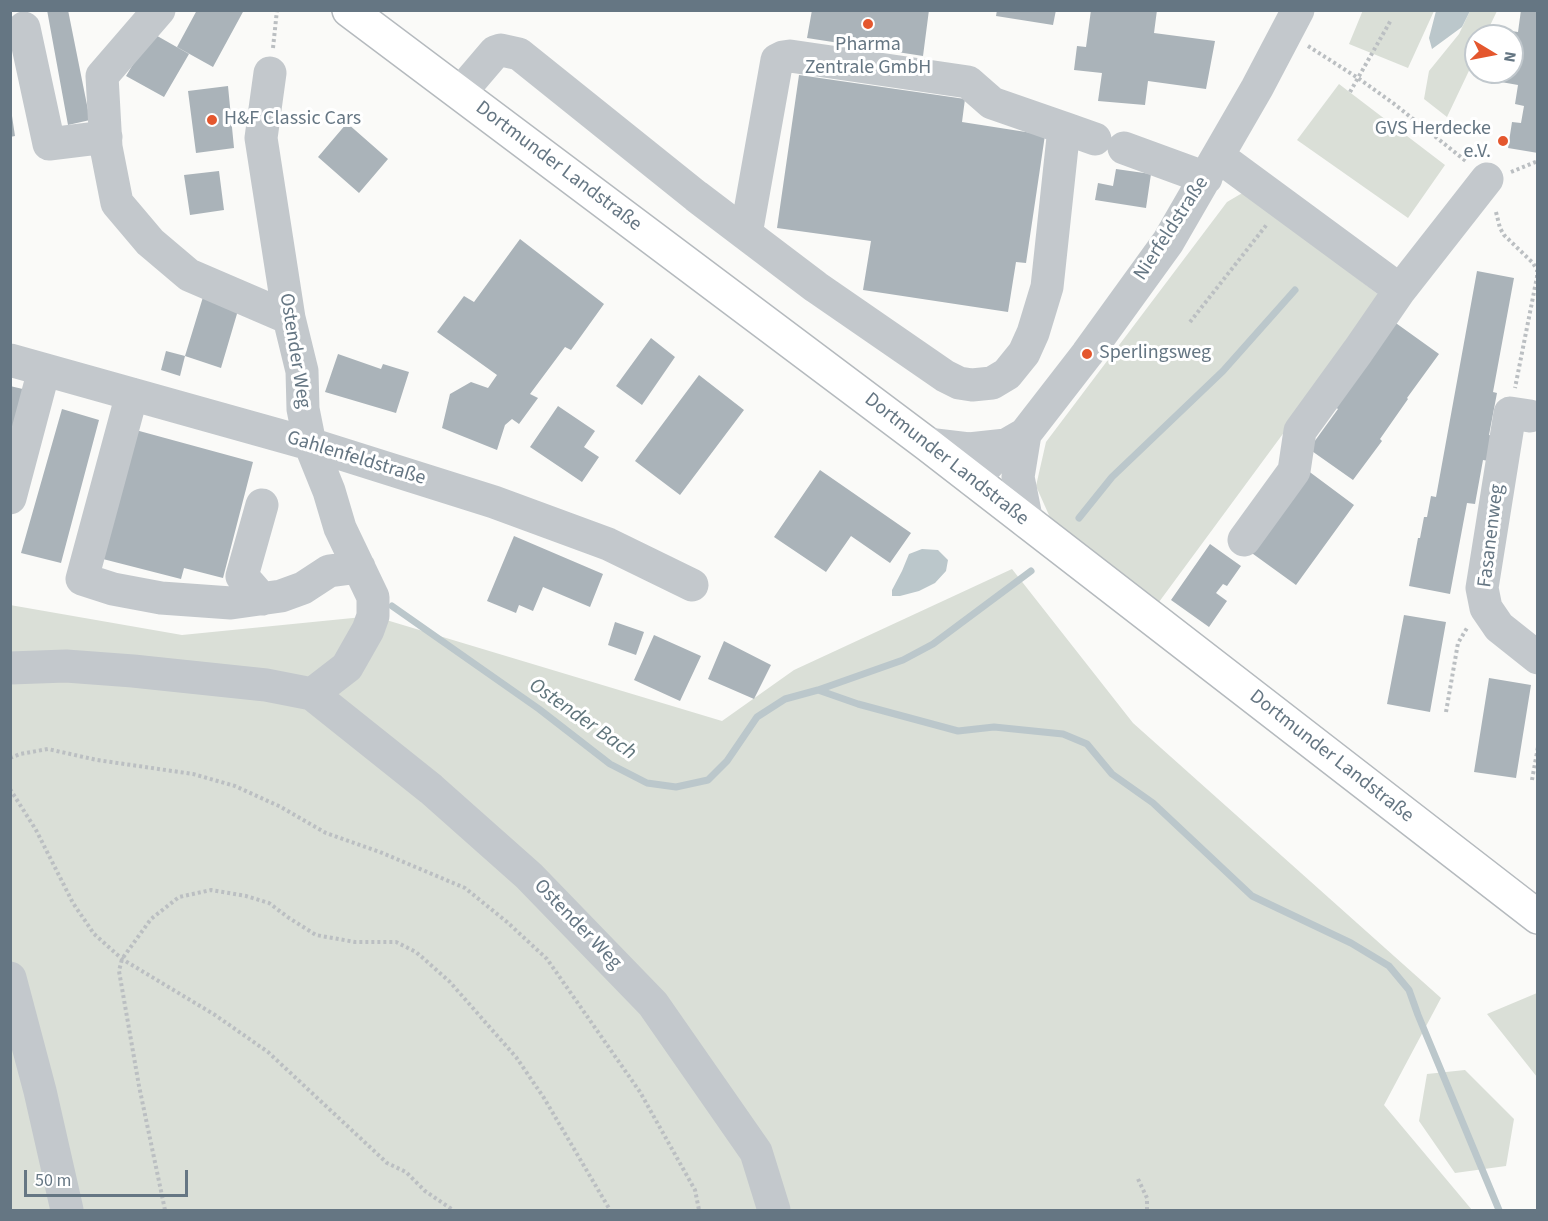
<!DOCTYPE html>
<html>
<head>
<meta charset="utf-8">
<style>
  body { margin:0 }
  #map { position:relative; width:1548px; height:1221px; overflow:hidden; background:#fafaf8; font-family:"Source Sans 3",sans-serif }
  canvas { display:block }
  .frame { position:absolute; inset:0; border:12px solid #657683; pointer-events:none }
  .north { position:absolute; left:1464px; top:24px; width:60px; height:60px; box-sizing:border-box; background:#fff; border:2px solid #c1c8cd; border-radius:50%; rotate:100deg; font-size:16px; font-weight:700; line-height:24px; text-align:center; color:#657683 }
  .north::after { content:''; display:block; margin:auto; width:21px; height:27px; background:#e4572e; clip-path:polygon(50% 0,100% 100%,50% 72%,0 100%) }
  .scale { position:absolute; left:24px; top:1170px; width:164px; height:27px; box-sizing:border-box; border:3px solid #657683; border-top:0; padding-left:8px; font-size:18px; line-height:21px; white-space:nowrap; color:#657683; -webkit-text-stroke:4px #fff; paint-order:stroke }
</style>
</head>
<body>
<div id="map">
<canvas width="1548" height="1221"></canvas>
<div class="frame"></div>
<div class="north">N</div>
<div class="scale">50 m</div>
</div>
<script>
const g = document.querySelector('canvas').getContext('2d');
g.lineJoin = 'round';
function paint(path, color) { g.fillStyle = color; g.fill(path, 'evenodd'); }
const toPath = rows => new Path2D(rows.map(r => 'M' + r).join(''));
function trace(path, color, width, dash) { g.strokeStyle = color; g.lineWidth = width; g.lineCap = dash ? 'butt' : 'round'; g.setLineDash(dash || []); g.stroke(path); }
function write(font, color, halo, rows, align = 'center') {
  g.font = font + ' "Source Sans 3",sans-serif'; g.lineWidth = 6; g.setLineDash([]); g.textBaseline = 'middle'; g.strokeStyle = halo; g.fillStyle = color; for (const [text, x, y, turn = 0] of rows) {
    g.save(); g.translate(x, y); g.rotate((+turn || 0) * Math.PI / 180); g.textAlign = isNaN(turn) ? turn : align; if (halo) g.strokeText(text, 0, 0); g.fillText(text, 0, 0); g.restore();
  }
}
paint(toPath([
  [1363,10,1434,11,1408,68,1349,44],
  [1470,11,1497,11,1485,36,1476,36,1476,56,1447,117,1424,99,1429,71,1459,34],
  [1339,84,1445,165,1408,218,1297,140],
  [1244,192,1383,298,1159,602,1052,522,1036,486,1046,442,1227,202],
  [1012,569,1133,723,1441,998,1384,1105,1472,1210,11,1210,10,605,182,635,373,616,722,721,794,670],
  [1537,993,1537,1077,1487,1014],
  [1465,1070,1514,1119,1506,1166,1455,1173,1419,1121,1427,1074]
]), '#dadfd7');
paint(toPath([
  [1436,11,1470,11,1462,27,1432,49,1429,38],
  [922,549,938,550,948,560,946,571,935,583,919,591,900,596,892,596,892,590,902,571,909,554]
]), '#bbc7cb');
trace(toPath([
  [1079,518,1112,477,1223,371,1295,290],
  [392,606,539,709,610,764,647,783,676,787,708,780,727,761,757,717,785,699,818,690,903,660,933,644,1031,571],
  [818,690,858,704,958,731,994,727,1063,734,1087,744,1112,774,1153,803,1252,896,1351,943,1389,966,1409,990,1418,1015,1499,1210]
]), '#bbc7cb', 7);
paint(toPath([
  [47,10,68,10,90,120,68,125],
  [197,10,244,10,213,67,177,47],
  [812,10,929,10,923,56,807,38],
  [997,10,1056,10,1053,25,996,16],
  [1091,10,1157,10,1154,33,1215,41,1206,89,1148,81,1145,105,1098,101,1102,73,1074,70,1077,46,1086,47],
  [1521,10,1538,10,1538,153,1508,148,1512,122,1521,123,1524,106,1515,104,1518,85,1484,79,1485,72,1512,72,1512,36,1503,36,1505,30,1518,32],
  [152,33,189,54,164,97,126,76],
  [799,75,965,99,962,122,1045,135,1026,263,1016,262,1008,312,863,290,871,241,777,228],
  [228,86,234,148,196,153,188,91],
  [12,116,15,136,10,137,10,117],
  [347,123,388,159,359,193,318,157],
  [1116,169,1151,174,1146,208,1095,200,1098,183,1113,186],
  [219,171,224,210,190,215,184,175],
  [520,239,604,304,571,350,565,347,530,394,538,398,519,424,512,419,505,425,497,450,442,428,450,394,471,382,488,388,497,375,437,332,464,296,474,302],
  [1477,271,1514,278,1493,392,1497,393,1489,435,1493,436,1489,461,1483,460,1475,504,1467,503,1450,594,1409,586,1418,538,1420,538,1424,517,1427,517,1431,496,1436,497],
  [203,297,239,307,221,368,185,356],
  [1393,321,1439,354,1407,398,1408,399,1380,439,1382,441,1353,480,1309,449,1338,409,1335,407],
  [651,338,675,357,642,405,616,386],
  [166,351,185,356,180,376,161,370],
  [338,354,381,369,383,364,409,372,396,413,325,392],
  [699,375,744,410,680,495,635,461],
  [10,386,27,390,10,448],
  [558,406,595,431,584,447,599,457,582,482,530,447],
  [62,409,99,420,61,563,21,553],
  [132,429,253,462,223,578,184,568,181,579,99,558],
  [820,470,911,533,890,563,851,536,826,572,774,537],
  [1307,470,1354,505,1296,585,1249,551],
  [514,536,603,574,590,607,543,587,533,611,519,605,516,613,487,601],
  [1210,544,1241,566,1227,586,1223,584,1216,593,1227,601,1209,627,1171,600],
  [1404,615,1446,622,1430,712,1387,704],
  [615,622,644,632,636,655,608,645],
  [654,635,701,656,680,701,634,680],
  [724,641,771,665,754,699,708,679],
  [1489,678,1531,685,1516,778,1474,772]
]), '#aab3b9');
const major = toPath([
  [349,10,927,444,1538,917]
]);
trace(major, '#b5babe', 36);
trace(toPath([
  [1308,46,1358,78,1393,103,1467,162],
  [273,48,277,10],
  [1350,92,1391,20],
  [1511,172,1538,161],
  [1496,212,1500,228,1504,235,1533,263,1537,270,1537,277,1515,388],
  [1190,322,1268,223],
  [1446,712,1458,643,1467,628],
  [10,758,20,754,48,749,97,760,193,774,235,786,281,807,326,833,380,852,465,888,507,922,547,959,640,1092,695,1190,699,1210],
  [1532,780,1538,747],
  [10,789,36,830,73,903,94,934,122,959,215,1015,268,1052,387,1163,406,1172,425,1191,453,1210],
  [1138,1179,1147,1198,1147,1210],
  [165,1210,139,1086,119,971,122,959,151,919,179,897,211,890,246,896,269,903,289,918,316,935,355,942,396,942,416,952,449,981,516,1057,544,1098,610,1210]
]), '#bbbfc2', 4, [3, 3]);
trace(toPath([
  [159,10,102,76,106,147,117,203,150,242,189,275,289,318],
  [24,28,49,144,106,137],
  [270,73,261,138,289,318,302,371,303,409,310,444,329,491,340,528,373,597,373,616,368,630,347,667,312,694],
  [460,93,495,52,501,50,519,54,696,196,746,234,816,287,945,376,959,383,972,385,992,383,1007,374,1024,353,1033,333,1047,287,1064,128,992,103,968,82,790,56,783,57,777,60,746,234],
  [1064,128,1095,139],
  [1124,148,1206,178],
  [1218,156,1400,290,1358,351,1300,431,1294,471,1244,540],
  [1400,290,1487,179],
  [10,360,310,444,494,502,608,544,692,585],
  [132,394,82,579,113,589,161,598,231,603,281,596,303,588,329,571,359,567],
  [1530,416,1510,413,1482,588,1486,608,1499,627,1538,658],
  [1025,434,1018,477,1027,522],
  [927,444,969,449,1006,445],
  [973,480,1006,445,1025,434,1087,354,1168,242,1257,88,1298,10],
  [10,498,44,370],
  [262,505,242,576,262,599],
  [10,668,66,666,133,671,266,685,312,694,431,789,529,876,653,1004,756,1152,774,1210],
  [10,978,40,1091,67,1210]
]), '#c3c8cc', 33);
trace(major, '#fff', 33);
for (const [x, y, r, color] of [
  [868,24,6,"#e4572e"],
  [212,120,6,"#e4572e"],
  [1503,141,6,"#e4572e"],
  [1087,354,6,"#e4572e"]
]) { const dot = new Path2D(); dot.arc(x, y, r, 0, 2 * Math.PI); g.fillStyle = color; g.fill(dot); trace(dot, '#fff', 2); }
write('20px', '#657683', '#fff', [
  ["Pharma",868,46,"center"],
  ["Zentrale GmbH",868,69,"center"],
  ["H&F Classic Cars",224,120],
  ["GVS Herdecke",1491,130,"right"],
  ["e.V.",1491,153,"right"],
  ["Sperlingsweg",1099,354]
], 'left');
write('20px', '#657683', '#fff', [
  ["Dortmunder Landstraße",558,167,37],
  ["Nierfeldstraße",1172,229,-57],
  ["Ostender Weg",294,351,81],
  ["Gahlenfeldstraße",356,459,17],
  ["Dortmunder Landstraße",946,460,38],
  ["Fasanenweg",1492,536,-83],
  ["Dortmunder Landstraße",1331,757,38],
  ["Ostender Weg",577,925,46]
]);
write('italic 21px', '#60757c', '#fff', [
  ["Ostender Bach",582,720,35]
]);
</script>
</body>
</html>
